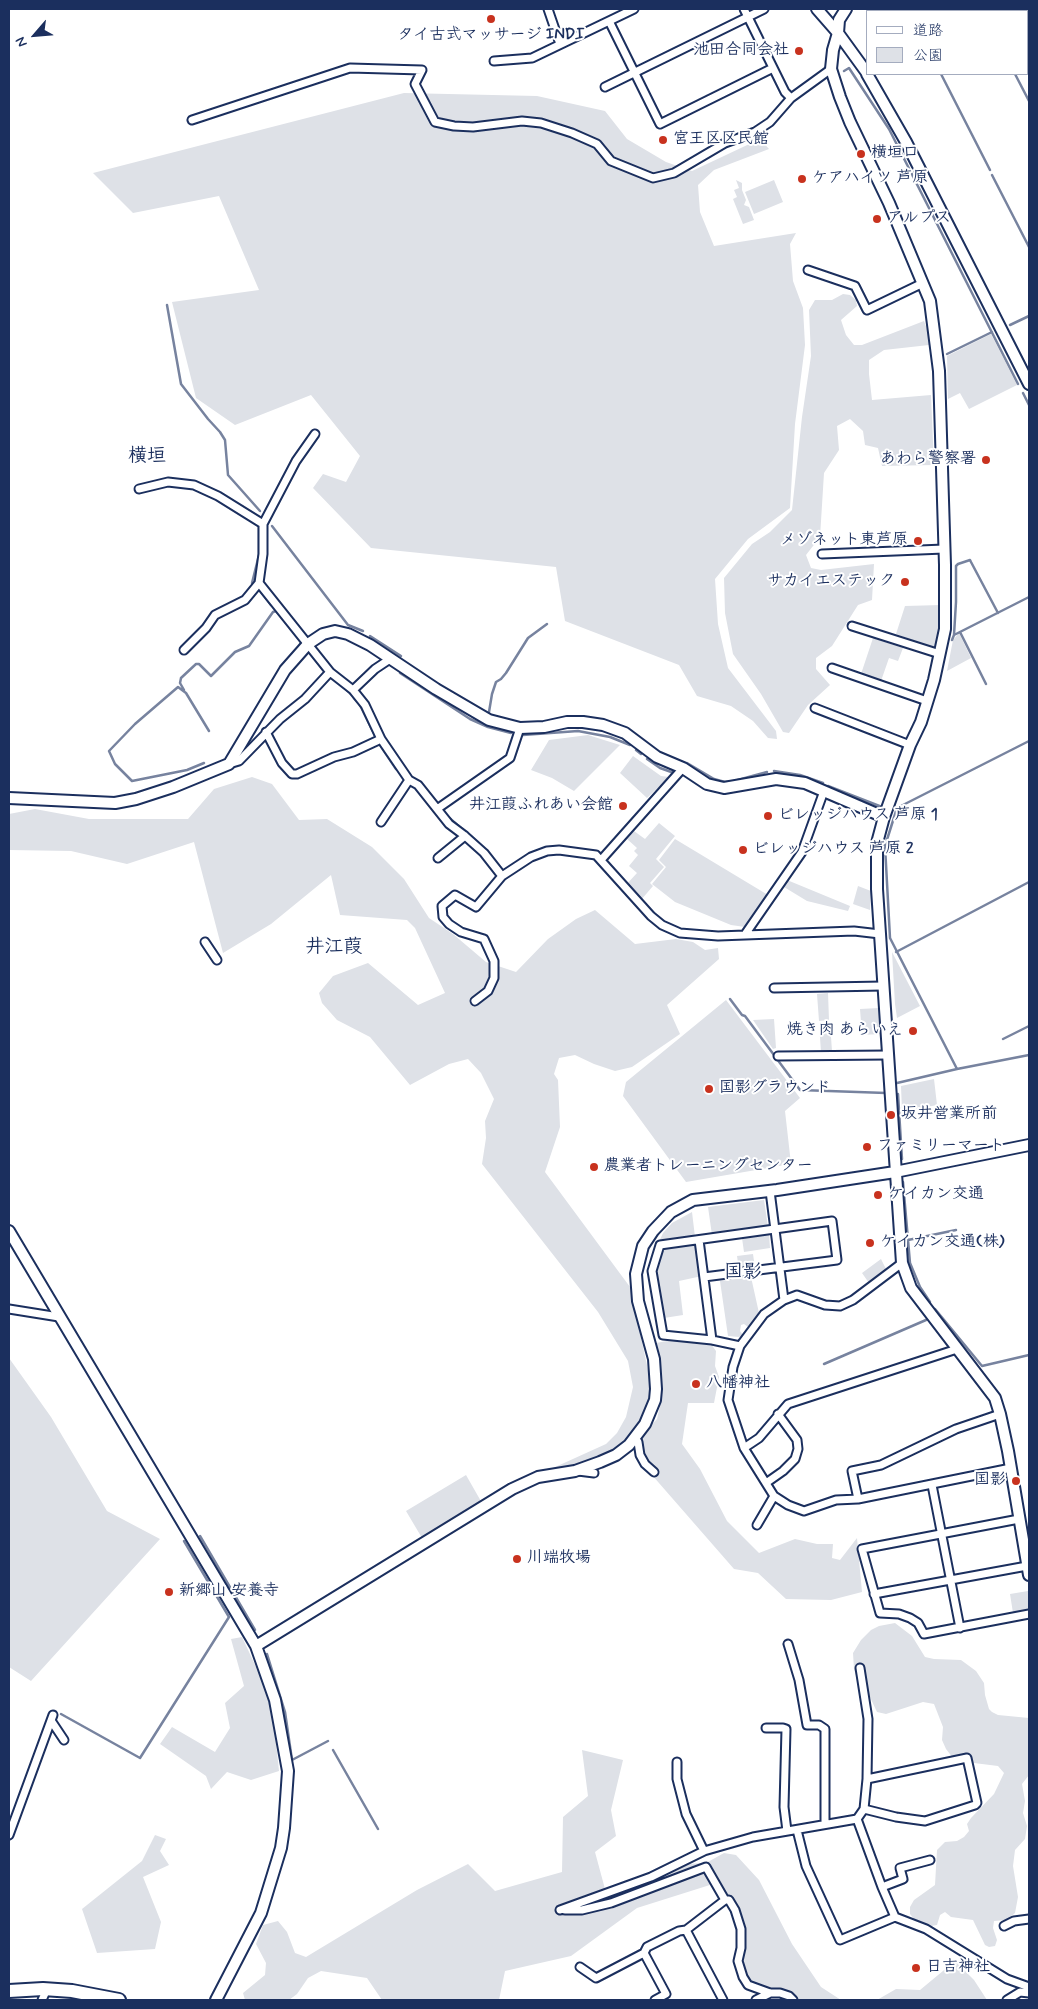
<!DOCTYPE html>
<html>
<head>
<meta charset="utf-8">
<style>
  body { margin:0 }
  #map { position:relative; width:1038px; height:2009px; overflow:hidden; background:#fff; font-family:Mynerve,"Klee One",sans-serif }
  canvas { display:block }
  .frame { position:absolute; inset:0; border:10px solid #1b2f5e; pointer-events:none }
  .legend { position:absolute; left:866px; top:10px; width:162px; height:65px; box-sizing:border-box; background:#fff; border:1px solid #a4acbf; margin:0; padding:6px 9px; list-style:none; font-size:15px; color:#1b2f5e }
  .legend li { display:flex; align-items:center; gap:10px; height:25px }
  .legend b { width:25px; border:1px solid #a4acbf }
  .north { position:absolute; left:10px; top:10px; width:50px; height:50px; -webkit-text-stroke:4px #fff; paint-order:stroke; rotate:243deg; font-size:14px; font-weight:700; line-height:20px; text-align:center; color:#1b2f5e }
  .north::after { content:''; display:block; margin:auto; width:18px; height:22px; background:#1b2f5e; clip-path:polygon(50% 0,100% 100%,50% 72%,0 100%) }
</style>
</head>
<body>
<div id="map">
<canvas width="1038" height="2009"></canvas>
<div class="frame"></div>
<ul class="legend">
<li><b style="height:6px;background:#fff"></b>道路</li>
<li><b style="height:14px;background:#dee1e7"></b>公園</li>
</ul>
<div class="north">N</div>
</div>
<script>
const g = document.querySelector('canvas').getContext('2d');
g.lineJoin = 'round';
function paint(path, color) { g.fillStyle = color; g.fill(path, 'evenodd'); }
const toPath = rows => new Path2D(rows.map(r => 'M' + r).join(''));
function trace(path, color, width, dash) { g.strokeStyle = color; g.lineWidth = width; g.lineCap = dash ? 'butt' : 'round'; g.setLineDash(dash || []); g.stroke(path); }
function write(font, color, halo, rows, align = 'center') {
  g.font = font + ' Mynerve,"Klee One",sans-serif'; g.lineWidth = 4; g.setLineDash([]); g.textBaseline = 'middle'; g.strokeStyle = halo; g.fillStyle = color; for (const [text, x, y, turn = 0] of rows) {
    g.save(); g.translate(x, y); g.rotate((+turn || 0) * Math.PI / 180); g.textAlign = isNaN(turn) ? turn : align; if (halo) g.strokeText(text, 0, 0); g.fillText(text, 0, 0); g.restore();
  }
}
paint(toPath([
  [404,93,537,96,605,111,627,139,666,162,692,171,760,139,769,149,714,170,698,185,700,212,714,246,796,233,790,244,793,281,803,308,805,345,795,424,790,508,748,539,715,579,718,624,728,668,776,731,777,739,768,738,753,721,731,706,697,696,679,665,565,621,556,567,371,548,313,488,323,474,346,482,360,456,311,395,235,425,196,398,172,302,259,290,219,196,133,213,93,173],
  [736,180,742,183,742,190,746,200,744,205,749,207,754,220,743,224,733,199,737,197,734,190,739,188],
  [774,180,783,202,754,214,745,192],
  [843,294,850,295,856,300,857,306,841,320,846,335,854,345,862,345,924,321,928,332,929,345,884,350,869,360,869,374,872,400,931,395,934,465,882,466,878,448,865,445,863,431,850,419,837,426,839,450,824,473,820,537,806,555,811,568,821,570,874,564,872,600,858,605,832,646,816,658,816,669,830,685,808,705,789,733,783,732,761,694,733,654,725,613,724,578,752,544,770,532,792,510,802,417,811,356,809,310,815,300,832,300],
  [991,334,1017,385,969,409,960,393,948,399,947,356],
  [941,605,941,632,937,649,896,634,905,606],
  [959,633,971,658,947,671,953,640],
  [873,638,903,648,898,661,889,658,881,681,861,674],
  [588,735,620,745,574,791,552,778,531,770,549,740],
  [633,756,661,776,669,777,647,798,620,773],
  [252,777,272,784,299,820,327,819,372,847,404,879,429,918,453,934,486,962,516,972,548,939,576,919,595,910,635,944,676,939,693,942,705,950,718,948,719,959,667,1005,680,1034,632,1067,615,1071,594,1064,575,1055,559,1058,554,1074,558,1080,560,1127,545,1172,630,1287,650,1379,648,1405,641,1420,624,1441,607,1455,570,1469,555,1470,553,1468,606,1444,617,1433,626,1417,633,1387,628,1361,598,1312,482,1164,486,1138,485,1121,494,1099,481,1073,468,1059,449,1064,410,1085,370,1037,337,1020,322,1003,319,993,333,976,368,963,418,1005,445,993,415,928,407,920,340,915,331,875,271,924,223,953,194,842,127,864,71,851,9,850,9,814,35,809,89,819,188,819,214,789],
  [659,823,675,836,656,859,664,867,650,883,653,886,641,900,625,886,637,873,629,866,638,855,634,851,637,848,627,839,634,831,645,839],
  [675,839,768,895,745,927,731,925,675,902,652,884,666,867,659,860],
  [787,880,850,906,848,911,807,901,784,887],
  [858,886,871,891,870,910,853,904],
  [892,952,920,1006,897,1018,895,1004],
  [828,993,829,1020,819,1021,817,994],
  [726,1000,800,1098,785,1111,791,1164,686,1182,623,1096,626,1082],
  [879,1008,880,1034,862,1035,860,1009],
  [774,1019,776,1048,773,1049,753,1020],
  [819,1023,830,1023,832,1051,821,1052],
  [934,1079,937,1105,902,1112,901,1086],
  [764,1200,768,1227,712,1235,708,1207],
  [692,1212,695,1237,659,1242,663,1233,672,1223],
  [769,1234,770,1248,744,1252,742,1238],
  [697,1243,702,1276,679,1281,683,1315,664,1318,656,1272,662,1249],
  [753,1254,755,1268,739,1270,737,1256],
  [881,1259,886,1269,869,1283,862,1273],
  [751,1277,759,1313,748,1327,744,1324,741,1325,740,1331,743,1335,739,1337,728,1336,720,1281],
  [673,1340,711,1344,716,1351,715,1366,719,1377,714,1403,688,1403,682,1444,700,1469,727,1521,759,1553,795,1539,817,1544,833,1544,832,1558,840,1560,857,1538,862,1592,831,1600,786,1599,758,1573,734,1569,645,1467,641,1440,646,1431,657,1419,662,1397,656,1343],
  [9,1358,51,1417,107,1511,160,1539,31,1681,9,1667],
  [466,1475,482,1503,422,1538,406,1511],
  [1028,1591,1029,1610,1013,1613,1010,1594],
  [895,1623,912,1636,925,1657,934,1659,961,1660,976,1671,984,1683,985,1695,989,1709,992,1712,998,1715,1029,1718,1029,1775,1022,1784,1025,1801,1023,1813,1027,1826,1025,1839,1015,1850,1013,1866,1018,1897,1015,1913,1007,1920,994,1921,993,1928,997,1940,995,1946,989,1947,985,1945,973,1920,951,1917,945,1912,940,1915,937,1925,931,1926,915,1920,910,1914,910,1907,914,1900,935,1885,937,1850,945,1842,957,1841,964,1837,969,1831,967,1824,971,1818,994,1794,1004,1773,998,1766,974,1763,953,1758,946,1749,942,1740,943,1727,934,1704,923,1702,886,1714,877,1712,869,1695,857,1679,854,1669,853,1653,861,1640,871,1630,879,1626],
  [242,1637,264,1684,274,1723,279,1771,251,1780,227,1772,211,1789,206,1776,160,1744,172,1727,215,1752,230,1728,225,1703,244,1686,231,1639],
  [582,1750,623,1760,611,1810,616,1836,595,1852,605,1889,620,1896,641,1888,664,1870,684,1864,706,1863,724,1853,736,1855,759,1880,792,1944,821,1987,841,2000,793,2000,748,1985,740,1970,745,1945,736,1909,713,1884,637,1908,571,1956,505,1971,499,2000,382,2000,367,1978,321,1971,308,1978,297,1994,289,2000,245,2000,243,1993,265,1975,266,1963,256,1944,263,1925,278,1921,287,1932,295,1953,306,1957,417,1890,468,1864,495,1891,562,1872,563,1817,588,1796],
  [155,1835,166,1839,160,1851,169,1865,143,1877,161,1922,155,1949,97,1953,82,1909,142,1861],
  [955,1961,974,1980,987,2000,877,2000,896,1989,920,1990]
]), '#dee1e7');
trace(toPath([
  [907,9,909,11],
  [1024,9,1029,12],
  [844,71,849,68,889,129,1018,384],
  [941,74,990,170],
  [1015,74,1029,101],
  [992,175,1029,247],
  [167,305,181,384,208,419,220,432,225,440,228,475,260,511],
  [1010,325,1029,316],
  [947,354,992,332],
  [1023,393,1029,405],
  [272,526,348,625,363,631],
  [252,583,259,555,259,525],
  [258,588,271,605],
  [960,632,986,684],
  [954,635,956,602,956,566,958,564,970,560,971,562,998,613],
  [370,636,401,656],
  [952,640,954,635,1029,597],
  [309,652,324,671],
  [400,673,470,719,488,727,511,733],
  [337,681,351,694],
  [184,690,180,683,181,678,196,664,199,664,211,676,235,652,249,646,273,612,276,611,302,642],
  [354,698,359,703,376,738],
  [489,712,492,694,496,682,501,679,506,673,528,638,547,624],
  [523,735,578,731,610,737,630,745],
  [380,745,396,769],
  [636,750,641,754],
  [647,759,660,768,674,773],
  [204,763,187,770,132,781,115,764,109,751,135,724,178,687,186,693,209,731],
  [687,763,714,779,725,782,734,781,767,772],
  [774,771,800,775,823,783],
  [828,786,882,807],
  [446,815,477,842],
  [896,952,1029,882],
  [730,999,742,1015,745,1016,800,1090,886,1093],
  [1003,1039,1029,1026],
  [957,1069,1029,1055],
  [897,1083,957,1069,890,938,885,846,897,808,1029,741],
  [898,1094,902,1159],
  [903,1182,910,1263,920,1287,930,1302],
  [908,1240,956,1230],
  [935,1309,982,1366,1029,1355],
  [824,1364,926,1320],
  [200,1536,255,1630],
  [267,1654,285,1712,292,1760,328,1741],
  [61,1714,140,1758,229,1617,184,1541],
  [333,1750,378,1829]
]), '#77839f', 2.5);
const street = toPath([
  [548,9,560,44],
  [634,9,609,21,660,124,773,68],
  [744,9,785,92,791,98],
  [494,61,532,58,609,21],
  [605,87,764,9],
  [192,120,350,68,422,70,415,84,435,122,454,126,473,127,522,121,541,123,572,133,597,144,611,161,653,178,674,173,725,143,755,132,770,122,791,98,831,69],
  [808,270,855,286,867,310,923,283],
  [315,434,296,461,263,524,263,554,259,583,330,672,353,690,365,705,381,739,409,780,418,785,449,824,465,836,484,853,502,876],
  [139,489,168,482,194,485,218,496,263,524],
  [822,554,944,549],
  [852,626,940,654],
  [184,650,206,628,215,615,245,600,259,583],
  [832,668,927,701],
  [353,690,375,669,390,659],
  [815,708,910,745],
  [266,732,282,763,292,774,297,774,334,757,353,752,381,739],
  [229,764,239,761,280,719,305,699,330,672],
  [437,809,510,758,520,728],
  [381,822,409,780],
  [438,858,465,836],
  [601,860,683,768],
  [746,933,802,852,824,791],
  [205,942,217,960],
  [774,988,883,986],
  [475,1001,488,991,494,978,494,961,484,939,461,932,449,924,443,917,442,906,455,895,476,907,502,876,531,857,547,851,559,850,596,855,651,916,662,925,680,933,718,936,854,931,880,934],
  [778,1056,888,1055],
  [770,1191,784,1300],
  [699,1240,712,1340],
  [902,1263,853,1300,840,1306,825,1305,797,1295,784,1300,764,1314,740,1346,733,1367,728,1400,744,1448,774,1496,788,1505,804,1511,836,1500,858,1499,1011,1468],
  [704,1277,837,1260,832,1221,660,1245,652,1271,663,1335,712,1340,740,1346],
  [9,1309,59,1317],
  [638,1442,640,1455,645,1464,654,1472],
  [744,1448,759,1438,788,1404,957,1349],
  [578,1471,594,1473],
  [766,1483,783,1471,795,1459,798,1449,797,1440,778,1414],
  [932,1485,960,1628],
  [858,1499,852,1471,881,1465,956,1429,1000,1414],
  [1019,1519,862,1549,880,1613,899,1614,910,1618,918,1623,924,1634,1029,1614],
  [757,1525,774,1496],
  [874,1594,1027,1566],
  [788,1644,799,1680,807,1725,819,1725,825,1729,825,1824],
  [860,1668,868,1719,867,1779],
  [52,1722,64,1740],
  [766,1728,783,1728,786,1729,784,1807,787,1831],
  [677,1762,677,1779,686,1814,704,1851],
  [857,1819,864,1809,896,1817,925,1821,975,1805,977,1803,967,1758,867,1779,864,1809],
  [797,1830,806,1866,840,1940,895,1917],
  [9,1835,53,1715],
  [882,1887,903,1879,900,1868,930,1860],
  [560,1910,651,1877,704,1851,753,1837,857,1819,882,1887,895,1917,926,1929,1007,1979,1029,1987],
  [565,1910,582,1910,611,1903,706,1867,725,1900,729,1900,735,1910,741,1929,741,1948,738,1961,743,1977,748,1985,770,1993,780,1993,789,1996,793,2000],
  [1004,1926,1014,1921,1029,1919],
  [686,1930,723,2000],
  [580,1967,596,1978,644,1953],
  [42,2000,47,1989],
  [655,2000,666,1994,644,1953,647,1947,679,1931,686,1930,725,1900],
  [756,2000,770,1993],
  [1007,2000,1020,1992,1029,1993]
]);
const secondary = toPath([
  [817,9,838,33,867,73],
  [846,9,839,20,838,33,833,50,831,69,840,97,850,122,889,203,930,301,939,371,945,565,945,629,934,680,921,722,910,745,884,817,877,843,877,889,902,1263,911,1288,995,1398,1000,1414,1008,1451,1029,1575],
  [867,74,906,142,1029,384],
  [9,798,115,803,136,799,173,787,229,764,285,670,308,644,323,634,335,631,348,634,370,645,436,689,489,720,520,728,544,727,567,722,583,722,603,725,625,733,657,757,683,768,707,784,724,788,776,779,805,783,884,817],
  [9,1231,256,1646,275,1700,288,1771,284,1828,281,1848,261,1913,216,2000],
  [256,1646,512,1489,538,1477,575,1471,600,1462,616,1455,629,1445,645,1424,655,1400,656,1389,654,1359,638,1301,636,1274,643,1246,653,1231,671,1212,693,1200,777,1190,895,1172,1029,1145]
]);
const highway = toPath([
  [9,1991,43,1989,72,1991,119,2000]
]);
trace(street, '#1b2f5e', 11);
trace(secondary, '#1b2f5e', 14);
trace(highway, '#1b2f5e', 16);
trace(street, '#fff', 7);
trace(secondary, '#fff', 10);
trace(highway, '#fff', 12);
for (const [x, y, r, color] of [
  [491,19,5,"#c8321e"],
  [799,51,5,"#c8321e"],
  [663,140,5,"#c8321e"],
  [861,154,5,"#c8321e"],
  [802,179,5,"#c8321e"],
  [877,219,5,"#c8321e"],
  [986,460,5,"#c8321e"],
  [918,541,5,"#c8321e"],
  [905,582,5,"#c8321e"],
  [623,806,5,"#c8321e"],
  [768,816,5,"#c8321e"],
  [743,850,5,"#c8321e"],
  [913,1031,5,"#c8321e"],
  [709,1089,5,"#c8321e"],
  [891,1115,5,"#c8321e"],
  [867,1147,5,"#c8321e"],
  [594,1167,5,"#c8321e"],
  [878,1195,5,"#c8321e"],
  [870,1243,5,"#c8321e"],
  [696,1384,5,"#c8321e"],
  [1016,1481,5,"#c8321e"],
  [517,1559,5,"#c8321e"],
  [169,1592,5,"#c8321e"],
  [916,1968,5,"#c8321e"]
]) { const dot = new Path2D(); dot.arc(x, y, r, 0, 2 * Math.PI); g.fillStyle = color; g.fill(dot); trace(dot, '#fff', 2); }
write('bold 16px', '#1b2f5e', '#fff', [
  ["タイ古式マッサージ INDI",491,36,"center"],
  ["池田合同会社",789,51,"right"],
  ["宮王区区民館",673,140],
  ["横垣口",871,154],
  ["ケアハイツ 芦原",812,179],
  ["アルプス",887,219],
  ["あわら警察署",976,460,"right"],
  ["メゾネット東芦原",908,541,"right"],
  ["サカイエステック",895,582,"right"],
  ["井江葭ふれあい会館",613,806,"right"],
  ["ビレッジハウス 芦原 1",778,816],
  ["ビレッジハウス 芦原 2",753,850],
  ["焼き肉 あらいえ",903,1031,"right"],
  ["国影グラウンド",719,1089],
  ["坂井営業所前",901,1115],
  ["ファミリーマート",877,1147],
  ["農業者トレーニングセンター",604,1167],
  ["ケイカン交通",888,1195],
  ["ケイカン交通(株)",880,1243],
  ["八幡神社",706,1384],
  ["国影",1006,1481,"right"],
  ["川端牧場",527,1559],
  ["新郷山 安養寺",179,1592],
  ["日吉神社",926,1968]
], 'left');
write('bold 19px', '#1b2f5e', '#fff', [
  ["横垣",147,457],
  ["井江葭",334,948],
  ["国影",743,1273]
]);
</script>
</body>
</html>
